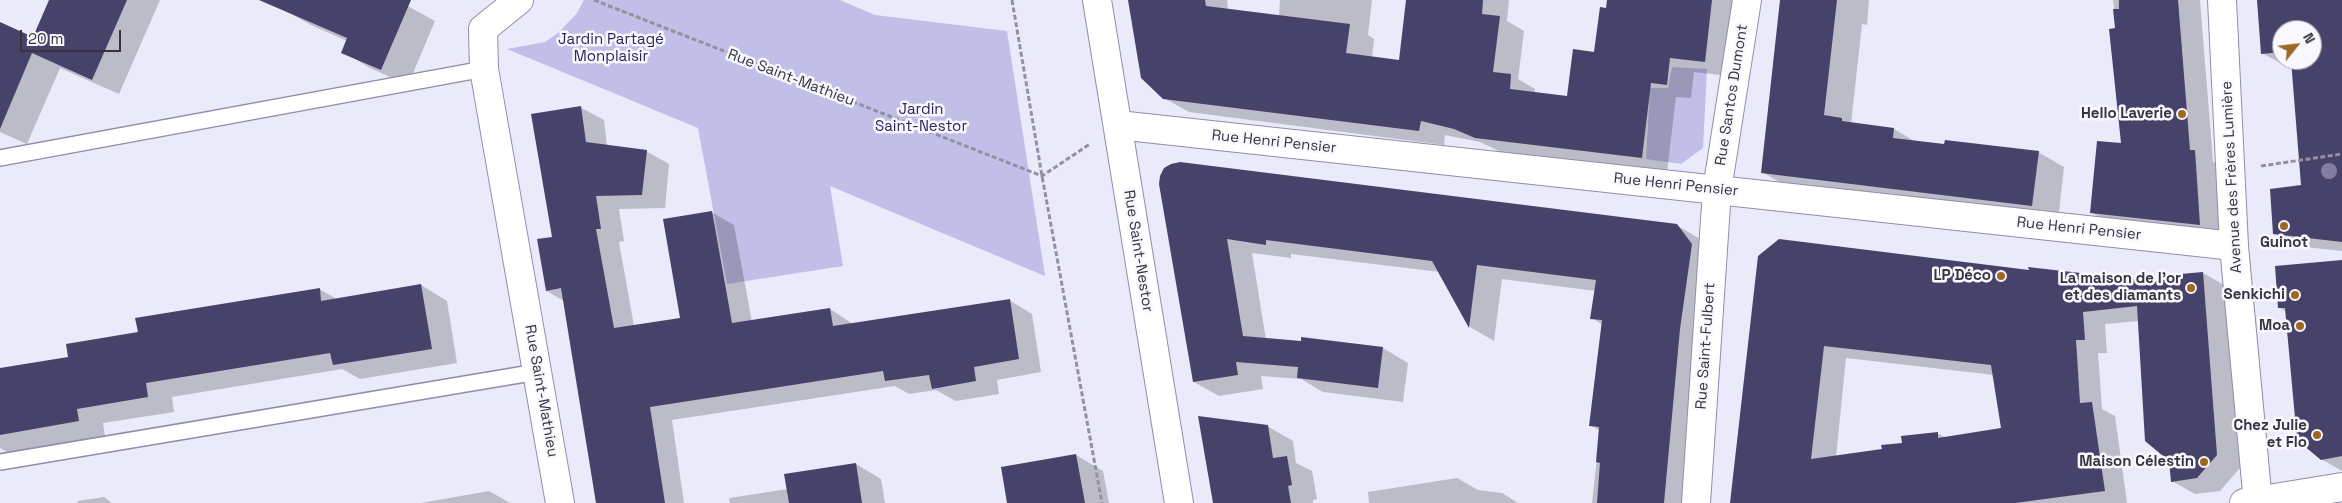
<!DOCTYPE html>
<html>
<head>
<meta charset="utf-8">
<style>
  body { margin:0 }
  #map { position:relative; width:2342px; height:503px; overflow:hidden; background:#ebeafb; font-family:"Space Grotesk",sans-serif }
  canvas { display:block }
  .north { position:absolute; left:2272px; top:20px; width:50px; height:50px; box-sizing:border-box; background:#f9f8fe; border:1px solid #abaab2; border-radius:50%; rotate:61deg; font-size:14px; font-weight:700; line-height:20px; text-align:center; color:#35343f }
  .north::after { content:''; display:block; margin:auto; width:18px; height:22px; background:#9e6722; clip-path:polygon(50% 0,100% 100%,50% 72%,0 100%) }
  .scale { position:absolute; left:20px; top:30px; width:101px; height:22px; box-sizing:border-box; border:2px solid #35343f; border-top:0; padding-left:6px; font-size:15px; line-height:18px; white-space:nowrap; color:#35343f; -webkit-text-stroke:4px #f9f8fe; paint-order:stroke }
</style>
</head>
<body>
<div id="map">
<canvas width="2342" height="503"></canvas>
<div class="north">N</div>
<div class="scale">20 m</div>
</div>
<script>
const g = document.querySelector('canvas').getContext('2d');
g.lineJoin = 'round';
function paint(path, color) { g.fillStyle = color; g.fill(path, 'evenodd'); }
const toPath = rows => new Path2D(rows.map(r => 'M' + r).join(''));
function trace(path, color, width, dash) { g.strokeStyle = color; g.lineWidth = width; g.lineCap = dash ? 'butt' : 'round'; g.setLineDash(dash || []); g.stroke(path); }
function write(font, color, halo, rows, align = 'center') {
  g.font = font + ' "Space Grotesk",sans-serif'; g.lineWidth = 5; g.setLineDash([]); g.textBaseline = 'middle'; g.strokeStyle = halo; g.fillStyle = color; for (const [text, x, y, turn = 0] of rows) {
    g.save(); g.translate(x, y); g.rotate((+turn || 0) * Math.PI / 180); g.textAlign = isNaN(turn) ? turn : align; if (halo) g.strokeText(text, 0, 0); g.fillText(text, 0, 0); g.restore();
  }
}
paint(toPath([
  [584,0,840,0,875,15,1007,31,1045,276,830,186,843,266,727,284,698,128,507,49,545,42,558,33,577,13],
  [1672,67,1707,69,1703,148,1681,164,1646,159,1650,88,1668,88]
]), '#c1bee8');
paint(toPath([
  [50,0,160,0,119,94,60,68,27,144,0,132,0,24,34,39],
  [288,0,397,0,435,21,408,85,370,68,343,52,347,41,311,25,284,10],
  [1129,0,1227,0,1228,10,1279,16,1280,0,1372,0,1368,35,1374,39,1372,58,1400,61,1407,0,1509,0,1507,21,1524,31,1518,79,1535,89,1535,93,1568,97,1596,53,1608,0,1738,0,1729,76,1694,72,1691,98,1676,97,1667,172,1501,152,1480,142,1445,135,1444,145,1189,112,1164,98],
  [1782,0,1869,0,1867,25,1862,24,1851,124,1894,129,1916,142,2038,152,2064,167,2058,221,1788,187,1762,172],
  [2113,0,2200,0,2213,162,2219,165,2223,238,2115,226,2091,212,2123,145,2117,29],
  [2258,0,2342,0,2342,251,2295,246,2274,233,2303,186,2292,65,2284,65,2262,53],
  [2282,30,2312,30,2312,60,2282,60],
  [580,107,604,120,607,146,646,151,669,164,665,208,619,209,624,241,619,242,634,326,682,319,711,212,734,225,752,322,830,309,853,324,1009,300,1032,314,1041,372,997,380,999,394,956,401,936,390,909,394,895,386,672,420,684,503,598,503,564,301,547,291,553,238],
  [1160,184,1676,225,1702,240,1691,503,1592,503,1600,431,1591,425,1603,325,1592,318,1596,291,1502,279,1494,341,1470,327,1440,272,1291,254,1291,258,1252,253,1266,340,1383,348,1408,363,1403,402,1323,392,1301,379,1261,376,1263,389,1219,396,1194,382],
  [1759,256,2030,271,2160,283,2159,277,2203,273,2226,286,2240,468,2220,491,2195,494,2172,481,2170,461,2139,321,2105,324,2107,353,2098,353,2102,409,2115,416,2127,503,1731,503],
  [1846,358,1994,375,2002,429,1946,438,1937,433,1883,450,1836,457],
  [2342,261,2342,471,2321,459,2287,312,2280,308],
  [421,285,447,301,457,363,360,379,342,369,172,397,174,412,103,423,105,436,7,452,0,448,0,369,70,358,139,333,319,289,337,299],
  [1267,426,1293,441,1296,463,1312,471,1317,499,1313,500,1313,503,1214,503],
  [1076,455,1103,471,1109,503,1009,503],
  [856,464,881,479,885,503,730,503,729,498,788,489],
  [1457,478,1478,490,1502,493,1518,503,1369,503,1368,492],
  [489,491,510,503,421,503],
  [104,497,112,503,78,503,78,501]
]), '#0003');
paint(toPath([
  [49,0,127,0,92,80,32,53,0,129,0,22,33,37],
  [259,0,411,0,381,70,341,53,347,38],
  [1128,0,1205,0,1206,6,1350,24,1346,53,1399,60,1406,0,1483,0,1482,14,1500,16,1493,72,1511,74,1510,89,1567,96,1573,49,1594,52,1600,7,1606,8,1607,0,1712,0,1705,62,1670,58,1667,85,1651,83,1642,158,1475,138,1454,129,1421,121,1419,131,1163,99,1141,78],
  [1780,0,1837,0,1824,115,1842,118,1842,121,1894,128,1893,138,1944,144,1945,140,2039,151,2032,206,1761,173],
  [2119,0,2178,0,2190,150,2195,150,2200,225,2090,213,2097,141,2121,143,2109,29,2115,28,2113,9,2119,9],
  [2257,0,2342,0,2342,242,2273,234,2270,189,2301,185,2291,60,2312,60,2312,30,2282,30,2282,52,2261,54],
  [581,106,586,142,647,150,642,195,596,196,601,229,596,229,614,328,680,318,663,219,712,211,732,323,830,308,833,326,1010,299,1019,359,974,367,976,381,932,389,929,375,885,381,883,371,650,407,665,503,596,503,561,288,546,291,537,239,552,237,531,114],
  [1180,162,1677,224,1692,244,1680,329,1664,503,1597,503,1600,463,1596,462,1599,427,1589,426,1602,320,1590,319,1596,280,1477,265,1469,328,1432,261,1266,240,1266,245,1227,239,1243,336,1301,341,1301,337,1383,347,1378,388,1297,378,1298,367,1236,362,1238,375,1193,382,1159,184,1160,176,1164,168,1171,164],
  [1779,239,2029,270,2028,267,2159,282,2158,276,2203,272,2217,455,2197,478,2171,482,2169,461,2145,441,2137,306,2083,312,2085,340,2076,340,2080,403,2092,402,2105,491,2015,503,1730,503,1758,256],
  [1824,346,1991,365,2001,428,1938,438,1938,432,1901,436,1902,443,1881,445,1882,449,1811,459],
  [2342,260,2342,456,2321,460,2297,440,2285,308,2278,308,2275,266],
  [421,284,432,349,333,365,330,353,146,383,148,397,77,409,79,421,0,435,0,368,68,357,66,344,138,332,135,318,320,288,321,301],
  [1198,416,1268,425,1273,458,1287,456,1292,485,1288,486,1291,503,1213,503],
  [1076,454,1085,503,1007,503,1001,467],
  [856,463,862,503,789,503,784,474]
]), '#464269');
const lane = toPath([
  [0,158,484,69],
  [0,462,537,372]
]);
const street = toPath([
  [519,0,483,29,484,69,560,503],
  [1097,0,1179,503],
  [1118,125,2234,246],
  [1696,503,1717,190,1747,0],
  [2244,503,2342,487]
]);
const secondary = toPath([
  [2222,0,2234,246,2258,503]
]);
trace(lane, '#8f8ea8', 18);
trace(street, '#8f8ea8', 30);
trace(secondary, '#8f8ea8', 30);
trace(toPath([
  [594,0,1042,176,1090,144],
  [1012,0,1042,176,1102,503],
  [2261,166,2342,154]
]), '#92919f', 3, [5, 2.5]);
trace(lane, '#fff', 15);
trace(street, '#fff', 28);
trace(secondary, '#fff', 28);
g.fillStyle = '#837da3';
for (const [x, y] of [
  [2329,171]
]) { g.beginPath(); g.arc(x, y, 8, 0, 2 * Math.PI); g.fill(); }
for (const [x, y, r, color] of [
  [2182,114,5,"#9e6722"],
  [2284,226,5,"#9e6722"],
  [2001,276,5,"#9e6722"],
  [2191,288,5,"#9e6722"],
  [2295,295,5,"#9e6722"],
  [2300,326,5,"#9e6722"],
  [2317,435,5,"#9e6722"],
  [2204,462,5,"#9e6722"]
]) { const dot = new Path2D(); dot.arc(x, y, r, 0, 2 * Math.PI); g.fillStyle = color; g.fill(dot); trace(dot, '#f9f8fe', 2); }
write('15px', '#2e245b', '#f9f8fe', [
  ["Jardin Partagé",611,40],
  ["Monplaisir",611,57],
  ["Jardin",921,110],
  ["Saint-Nestor",921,127]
]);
write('15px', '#35343f', '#f9f8fe', [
  ["Rue Saint-Mathieu",791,78,21],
  ["Rue Santos Dumont",1732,95,-81],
  ["Rue Henri Pensier",1274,142,6],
  ["Avenue des Frères Lumière",2232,177,-93],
  ["Rue Henri Pensier",1676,185,6],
  ["Rue Henri Pensier",2079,229,6],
  ["Rue Saint-Nestor",1138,251,81],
  ["Rue Saint-Fulbert",1706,346,-86],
  ["Rue Saint-Mathieu",541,391,80]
]);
write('bold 15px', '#35343f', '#f9f8fe', [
  ["Hello Laverie",2172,114],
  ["Guinot",2284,243,"center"],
  ["LP Déco",1991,276],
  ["La maison de l'or",2181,279],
  ["et des diamants",2181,296],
  ["Senkichi",2285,295],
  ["Moa",2290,326],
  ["Chez Julie",2307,426],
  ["et Flo",2307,443],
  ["Maison Célestin",2194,462]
], 'right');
</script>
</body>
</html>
